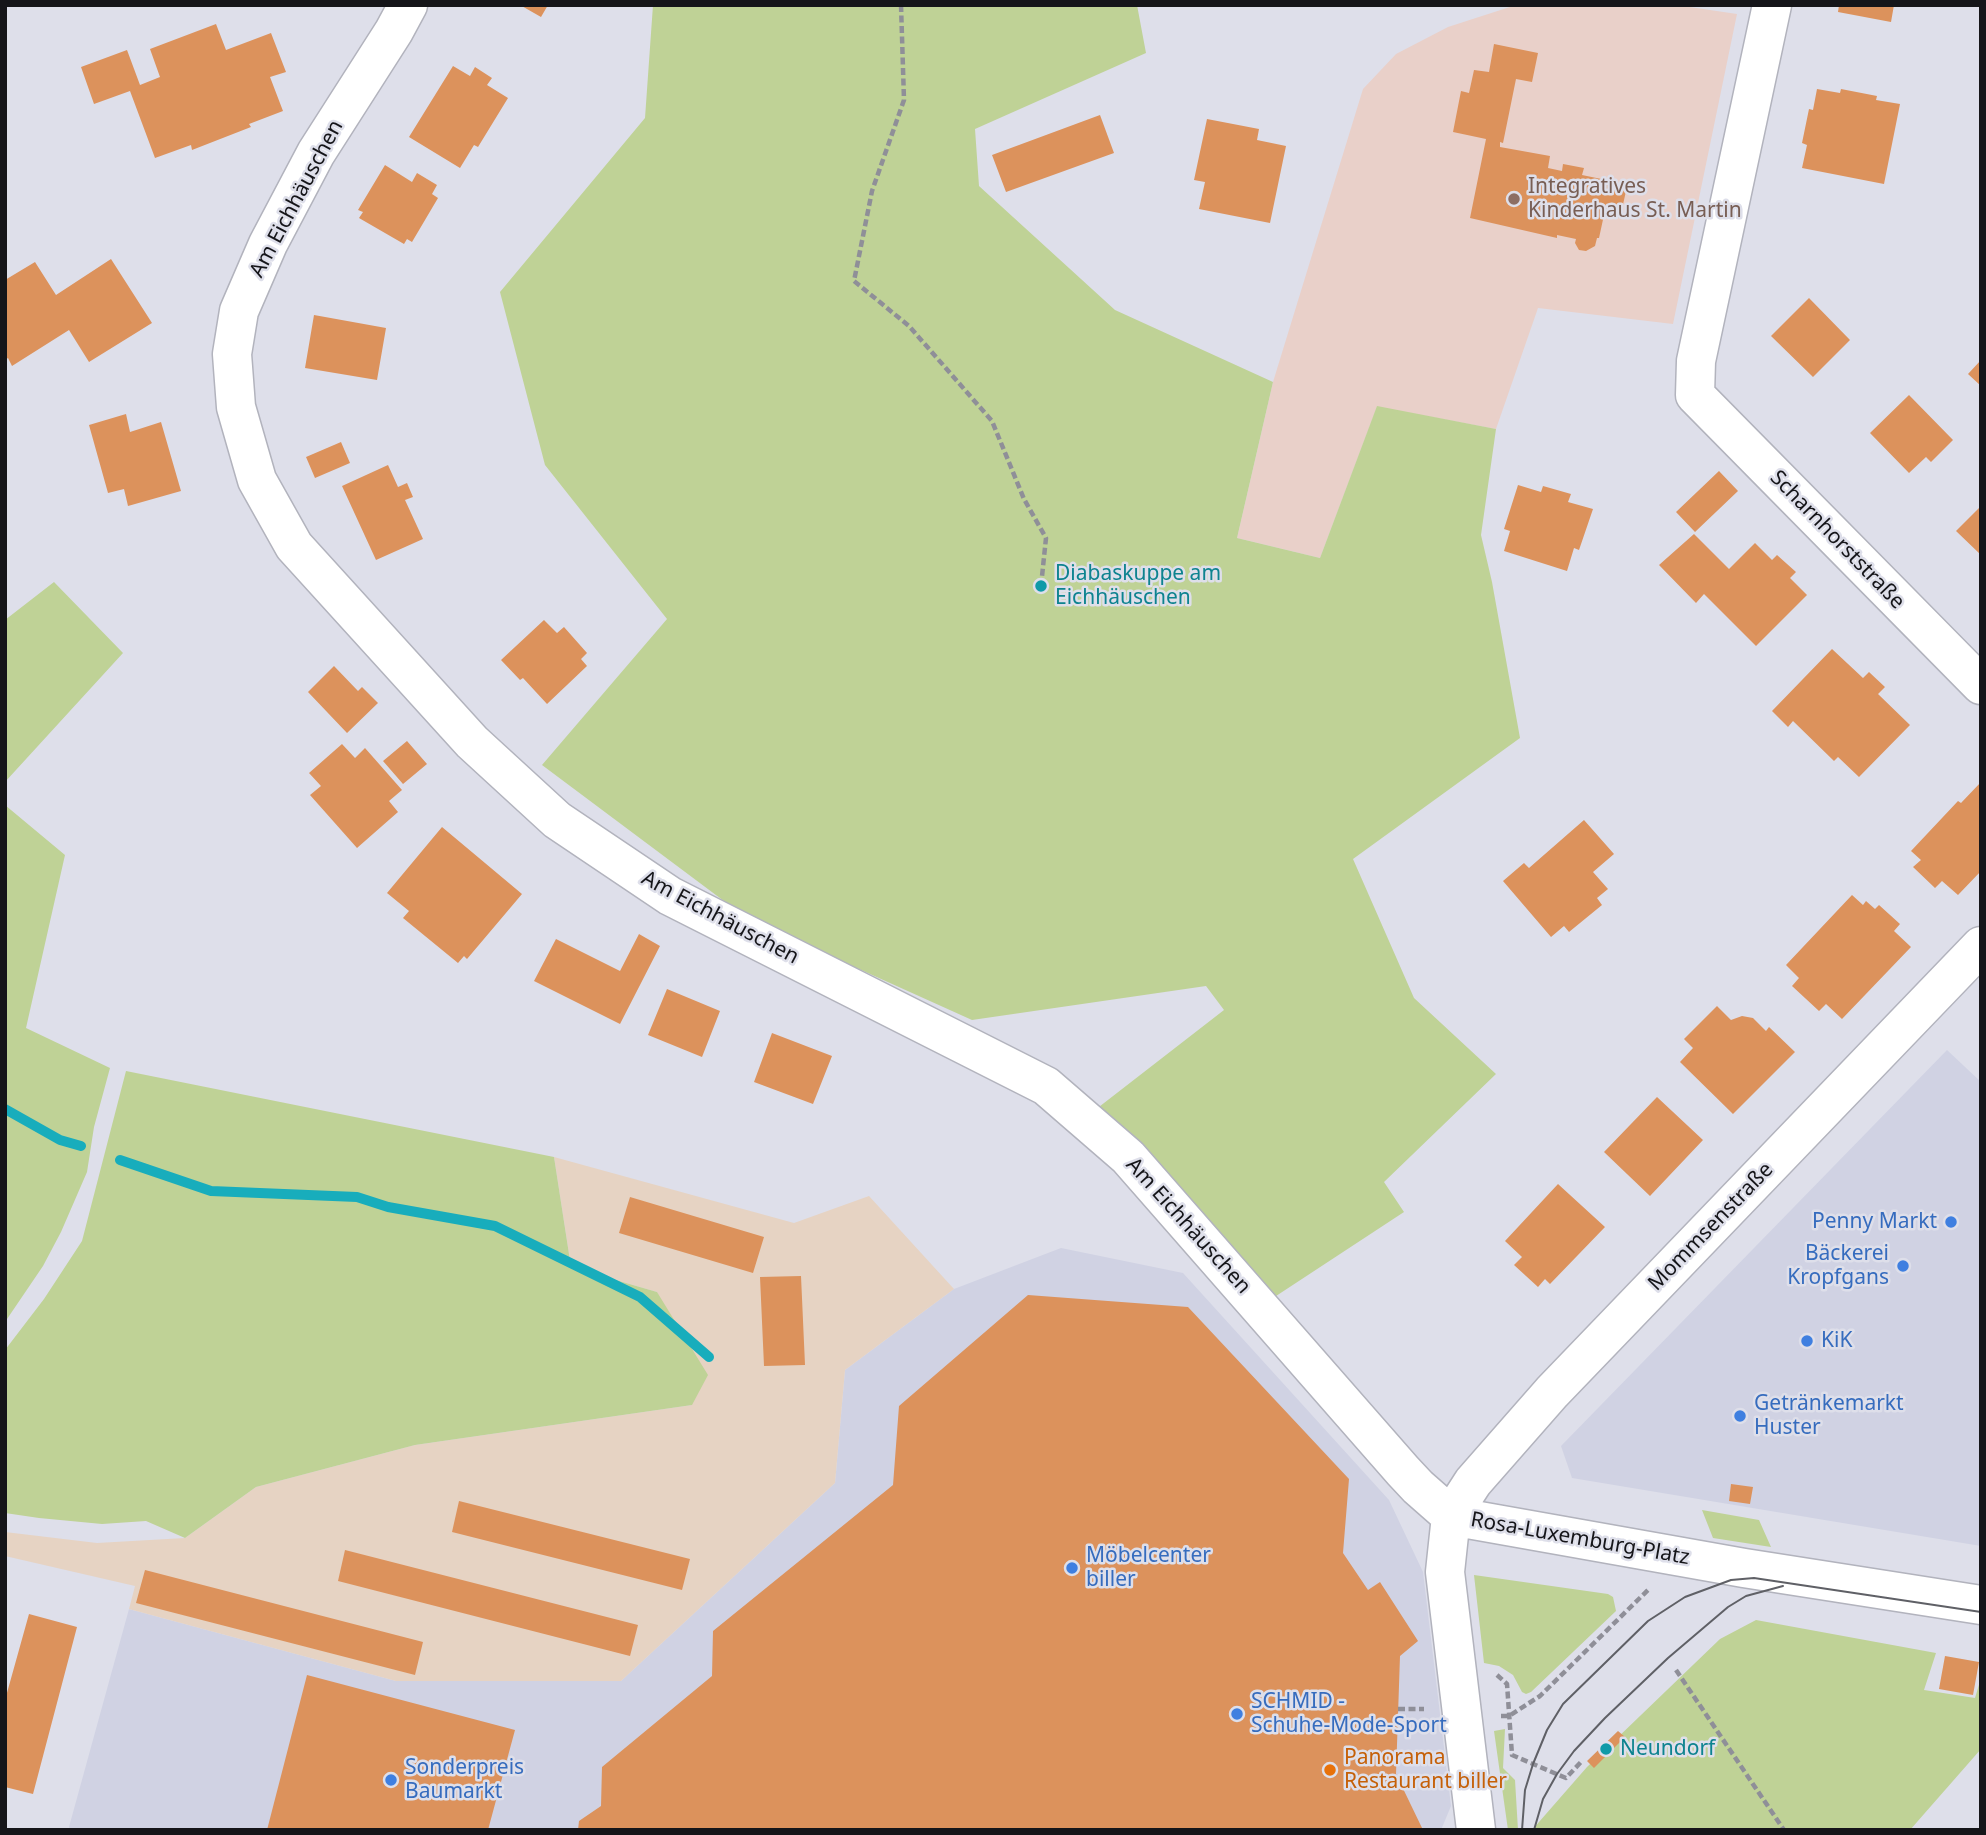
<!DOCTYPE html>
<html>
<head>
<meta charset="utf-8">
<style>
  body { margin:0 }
  #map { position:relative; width:1986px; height:1835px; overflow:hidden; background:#dedfea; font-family:"Noto Sans",sans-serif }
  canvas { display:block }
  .frame { position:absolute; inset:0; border:7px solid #151519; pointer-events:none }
</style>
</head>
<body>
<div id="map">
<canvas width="1986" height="1835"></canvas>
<div class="frame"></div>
</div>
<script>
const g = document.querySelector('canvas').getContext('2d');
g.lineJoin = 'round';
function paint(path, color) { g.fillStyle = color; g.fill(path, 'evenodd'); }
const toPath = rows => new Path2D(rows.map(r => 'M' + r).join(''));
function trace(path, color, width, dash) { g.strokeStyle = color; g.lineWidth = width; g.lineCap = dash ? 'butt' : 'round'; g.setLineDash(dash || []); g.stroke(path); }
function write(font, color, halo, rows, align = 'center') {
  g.font = font + ' "Noto Sans",sans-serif'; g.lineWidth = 5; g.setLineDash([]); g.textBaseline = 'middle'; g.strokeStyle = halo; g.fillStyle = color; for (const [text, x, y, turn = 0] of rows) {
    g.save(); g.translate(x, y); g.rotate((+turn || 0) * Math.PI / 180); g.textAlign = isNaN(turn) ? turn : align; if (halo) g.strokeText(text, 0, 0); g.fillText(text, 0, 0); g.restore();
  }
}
paint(toPath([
  [1947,1050,1981,1082,1981,1546,1572,1478,1561,1446],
  [1061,1248,1183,1273,1389,1500,1423,1572,1451,1806,1441,1830,71,1830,69,1827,129,1609,396,1681,621,1681,835,1483,845,1370,954,1289]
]), '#d0d2e3');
paint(toPath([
  [554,1157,794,1223,869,1196,954,1289,845,1370,835,1483,621,1681,396,1681,129,1609,135,1586,5,1556,5,1532,97,1543,185,1538,256,1487,415,1445,692,1405,657,1292,571,1267]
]), '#e6d3c3');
paint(toPath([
  [1516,5,1676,5,1737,14,1673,324,1538,308,1496,429,1377,407,1320,558,1237,538,1273,382,1363,89,1396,54,1448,27]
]), '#e9d0c9');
paint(toPath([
  [653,5,1137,5,1146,53,975,129,979,186,1115,310,1273,382,1237,538,1320,558,1377,406,1496,429,1481,535,1492,582,1520,738,1353,859,1414,998,1496,1074,1384,1182,1404,1212,1273,1298,1095,1110,1224,1010,1206,986,972,1020,748,919,542,765,667,619,545,465,500,292,645,118],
  [54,582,123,653,5,782,5,620],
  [5,805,65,855,26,1028,110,1068,94,1127,87,1172,61,1232,43,1266,5,1322],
  [126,1071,554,1157,571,1267,657,1292,708,1375,692,1405,415,1445,256,1487,185,1538,146,1521,102,1524,39,1518,5,1513,5,1350,44,1299,82,1241],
  [1702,1510,1759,1520,1771,1547,1713,1538],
  [1474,1575,1608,1594,1613,1597,1616,1611,1531,1692,1526,1694,1522,1692,1513,1675,1499,1666,1484,1663],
  [1756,1620,1936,1653,1924,1690,1975,1698,1981,1678,1981,1749,1910,1830,1532,1830,1587,1767,1720,1639],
  [1505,1729,1503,1768,1515,1780,1518,1830,1508,1830,1494,1731]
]), '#bfd296');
trace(toPath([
  [5,1109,60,1140,81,1146],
  [120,1160,211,1191,357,1197,388,1207,495,1226,640,1297,709,1357]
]), '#18adbc', 10);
paint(toPath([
  [520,5,548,5,541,17],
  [1839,5,1894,5,1891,22,1838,12],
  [216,24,226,50,271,33,286,72,270,77,283,111,249,124,251,127,192,150,191,145,155,158,130,91,94,104,81,67,127,50,140,85,160,77,150,49],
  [1494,44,1538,53,1532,82,1516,79,1503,143,1500,142,1500,147,1550,156,1548,168,1562,171,1563,164,1584,168,1582,175,1611,181,1609,188,1626,191,1620,218,1604,215,1599,238,1597,238,1595,246,1586,251,1579,250,1575,243,1576,239,1557,235,1557,238,1470,218,1486,139,1453,132,1461,91,1469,93,1474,70,1489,72],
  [453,66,470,76,475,67,492,78,487,85,508,98,478,147,474,145,460,168,409,137],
  [1817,89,1840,93,1841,89,1877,96,1876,100,1900,104,1884,184,1802,168,1807,145,1802,143,1809,109,1813,110],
  [1100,115,1114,153,1006,192,992,155],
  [1207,119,1259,129,1257,140,1286,146,1270,223,1199,209,1205,182,1194,180],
  [385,165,412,182,417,173,437,185,432,194,438,198,412,242,407,239,404,244,359,218,363,212,358,210],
  [111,259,152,323,89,362,69,330,12,366,8,358,5,360,5,280,35,262,56,295],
  [1809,298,1850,340,1813,377,1771,336],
  [314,315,386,328,377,380,305,368],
  [1981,360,1981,386,1968,374],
  [1909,395,1953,440,1931,462,1926,457,1909,473,1870,433],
  [126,414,130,432,161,422,181,491,128,506,124,489,108,493,89,425],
  [341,442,350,463,315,478,306,457],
  [388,465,398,487,407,483,413,497,405,500,423,539,376,560,342,486],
  [1719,471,1738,491,1695,532,1676,512],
  [1518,485,1541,492,1543,486,1571,494,1568,502,1593,509,1579,550,1574,548,1567,571,1504,551,1510,531,1504,529],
  [1981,506,1981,555,1956,531],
  [1694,534,1729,569,1755,543,1772,560,1777,555,1796,572,1790,578,1807,595,1756,646,1704,594,1696,603,1659,565],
  [544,620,557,633,564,627,587,653,581,659,587,666,547,704,523,678,520,680,501,660],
  [1832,649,1863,678,1869,672,1885,687,1878,694,1910,725,1859,777,1838,757,1834,761,1793,721,1788,727,1772,711],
  [334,666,358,691,362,687,378,703,347,733,308,692],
  [407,741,427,764,403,784,383,761],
  [342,744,355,758,365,748,402,790,389,801,398,812,357,848,310,795,321,786,309,773],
  [1981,782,1981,871,1958,895,1942,881,1935,888,1913,867,1921,860,1911,851,1958,801,1961,803],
  [1584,820,1614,854,1593,872,1608,889,1597,898,1602,905,1569,932,1564,926,1551,937,1503,881,1524,863,1529,868],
  [442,827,522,894,467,959,464,956,458,963,403,918,409,911,387,893],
  [1852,895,1863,905,1866,901,1875,909,1879,905,1900,924,1894,931,1911,947,1842,1019,1826,1004,1819,1011,1792,986,1799,978,1786,965],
  [639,934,660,946,620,1024,534,981,556,939,620,971],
  [667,989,720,1011,702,1057,648,1035],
  [1717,1006,1731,1020,1742,1016,1753,1018,1766,1031,1769,1027,1795,1052,1733,1114,1680,1062,1693,1048,1684,1039],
  [772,1033,832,1056,813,1104,754,1082],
  [1657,1097,1703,1140,1650,1196,1604,1152],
  [1558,1184,1605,1227,1550,1284,1545,1279,1538,1287,1514,1265,1522,1257,1505,1241],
  [630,1197,764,1237,753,1273,619,1233],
  [801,1276,805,1365,764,1366,760,1277],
  [1028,1295,1188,1307,1349,1479,1343,1553,1368,1590,1380,1582,1418,1641,1400,1656,1396,1774,1423,1830,578,1830,579,1821,601,1806,602,1767,712,1676,713,1631,893,1485,899,1406],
  [1731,1484,1753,1487,1750,1504,1729,1501],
  [459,1501,690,1559,682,1590,452,1532],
  [345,1550,638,1625,630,1656,338,1581],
  [145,1570,423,1642,415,1675,136,1603],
  [29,1614,77,1627,33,1794,5,1787,5,1700],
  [1945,1656,1979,1662,1973,1695,1939,1689],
  [307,1675,515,1730,488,1830,267,1830],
  [1618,1731,1625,1737,1594,1768,1587,1761]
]), '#dc925c');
const minor = toPath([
  [408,5,394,31,316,153,268,244,239,311,232,354,236,407,257,480,294,546,472,742,557,820,670,896,1046,1086,1128,1157,1403,1471,1418,1487,1451,1516],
  [1772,5,1696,361,1695,395,1981,685],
  [1451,1516,1744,1568,1981,1605],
  [1476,1830,1445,1572,1451,1516,1473,1482,1552,1392,1981,946]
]);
trace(minor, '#b2b3bd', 41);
trace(toPath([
  [901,5,904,100,872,191,854,281,909,326,992,421,1024,499,1046,538,1041,586],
  [1676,1670,1784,1830],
  [1497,1675,1507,1684,1512,1755,1566,1778,1581,1762],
  [1398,1709,1424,1709],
  [1501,1716,1509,1716,1540,1696,1648,1590]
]), '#8f8f98', 4.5, [7, 3.5]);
trace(minor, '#fff', 38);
trace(toPath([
  [1522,1830,1525,1790,1533,1764,1547,1730,1563,1704,1648,1621,1685,1597,1731,1580,1754,1578,1981,1612],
  [1534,1830,1543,1799,1557,1774,1574,1751,1605,1718,1668,1658,1728,1607,1746,1596,1783,1586],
  [1979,1830,1981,1827]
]), '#5f6066', 2);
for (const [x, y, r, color] of [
  [1514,199,7,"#8d6e63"],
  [1041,586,7,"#0f9aa8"],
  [1951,1222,7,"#3f7fe0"],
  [1903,1266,7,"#3f7fe0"],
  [1807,1341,7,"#3f7fe0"],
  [1740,1416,7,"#3f7fe0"],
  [1072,1568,7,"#3f7fe0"],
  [1237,1714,7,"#3f7fe0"],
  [1606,1749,7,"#0f9aa8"],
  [1330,1770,7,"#e8710a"],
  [391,1780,7,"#3f7fe0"]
]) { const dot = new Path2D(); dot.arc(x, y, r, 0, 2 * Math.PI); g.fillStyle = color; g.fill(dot); trace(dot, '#dedfea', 2.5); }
write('21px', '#785e54', '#dedfea', [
  ["Integratives",1528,187],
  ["Kinderhaus St. Martin",1528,211]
], 'left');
write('21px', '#151519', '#dedfea', [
  ["Am Eichhäuschen",297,199,-62],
  ["Scharnhorststraße",1837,540,46],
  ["Am Eichhäuschen",720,918,28],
  ["Am Eichhäuschen",1188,1226,48],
  ["Mommsenstraße",1711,1227,-46],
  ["Rosa-Luxemburg-Platz",1580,1539,10]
]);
write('21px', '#0d838f', '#dedfea', [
  ["Diabaskuppe am",1055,574],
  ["Eichhäuschen",1055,598],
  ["Neundorf",1620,1749]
], 'left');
write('21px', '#366cbe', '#dedfea', [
  ["Penny Markt",1937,1222,"right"],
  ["Bäckerei",1889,1254,"right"],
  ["Kropfgans",1889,1278,"right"],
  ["KiK",1821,1341],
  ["Getränkemarkt",1754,1404],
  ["Huster",1754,1428],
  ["Möbelcenter",1086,1556],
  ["biller",1086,1580],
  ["SCHMID -",1251,1702],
  ["Schuhe-Mode-Sport",1251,1726],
  ["Sonderpreis",405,1768],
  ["Baumarkt",405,1792]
], 'left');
write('21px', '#c56008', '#dedfea', [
  ["Panorama",1344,1758],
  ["Restaurant biller",1344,1782]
], 'left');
</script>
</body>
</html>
